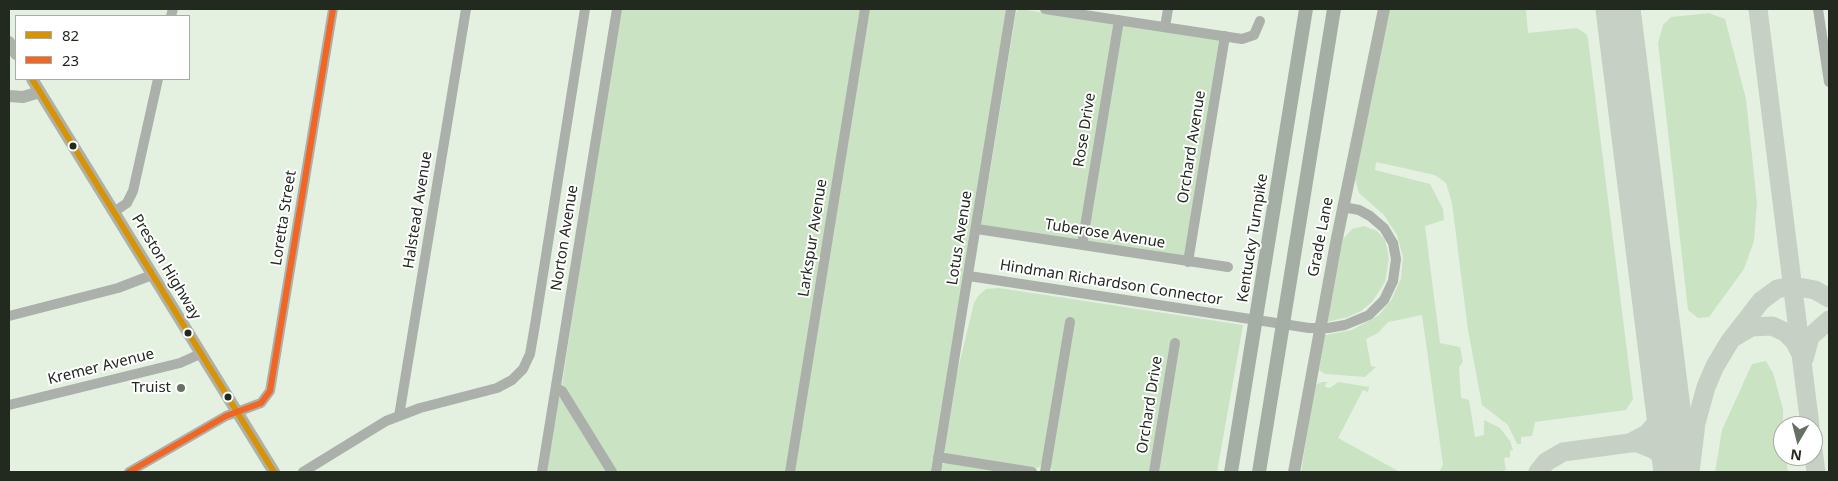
<!DOCTYPE html>
<html>
<head>
<meta charset="utf-8">
<style>
  body { margin:0 }
  #map { position:relative; width:1838px; height:481px; overflow:hidden; background:#e4f1e1; font-family:"Noto Sans",sans-serif }
  canvas { display:block }
  .frame { position:absolute; inset:0; border:10px solid #222a20; pointer-events:none }
  .legend { position:absolute; left:15px; top:15px; width:175px; height:65px; box-sizing:border-box; background:#fff; border:1px solid #a7aaa6; margin:0; padding:6px 9px; list-style:none; font-size:15px; color:#222a20 }
  .legend li { display:flex; align-items:center; gap:10px; height:25px }
  .legend b { width:25px; border:1px solid #a7aaa6 }
  .north { position:absolute; left:1773px; top:416px; width:50px; height:50px; box-sizing:border-box; background:#fff; border:1px solid #a7aaa6; border-radius:50%; rotate:188deg; font-size:14px; font-weight:700; line-height:20px; text-align:center; color:#222a20 }
  .north::after { content:''; display:block; margin:auto; width:18px; height:22px; background:#667064; clip-path:polygon(50% 0,100% 100%,50% 72%,0 100%) }
</style>
</head>
<body>
<div id="map">
<canvas width="1838" height="481"></canvas>
<div class="frame"></div>
<ul class="legend">
<li><b style="height:6px;background:#d79305"></b>82</li>
<li><b style="height:6px;background:#f26522"></b>23</li>
</ul>
<div class="north">N</div>
</div>
<script>
const g = document.querySelector('canvas').getContext('2d');
g.lineJoin = 'round';
function paint(path, color) { g.fillStyle = color; g.fill(path, 'evenodd'); }
const toPath = rows => new Path2D(rows.map(r => 'M' + r).join(''));
function trace(path, color, width, dash) { g.strokeStyle = color; g.lineWidth = width; g.lineCap = dash ? 'butt' : 'round'; g.setLineDash(dash || []); g.stroke(path); }
function write(font, color, halo, rows, align = 'center') {
  g.font = font + ' "Noto Sans",sans-serif'; g.lineWidth = 4; g.setLineDash([]); g.textBaseline = 'middle'; g.strokeStyle = halo; g.fillStyle = color; for (const [text, x, y, turn = 0] of rows) {
    g.save(); g.translate(x, y); g.rotate((+turn || 0) * Math.PI / 180); g.textAlign = isNaN(turn) ? turn : align; if (halo) g.strokeText(text, 0, 0); g.fillText(text, 0, 0); g.restore();
  }
}
paint(toPath([
  [620,9,863,9,788,472,615,472,562,384],
  [870,9,1006,10,933,472,794,472],
  [1020,9,1114,24,1079,242,981,227,1016,12],
  [1390,9,1526,9,1528,33,1577,28,1586,34,1588,39,1633,399,1626,410,1535,422,1532,436,1521,437,1521,444,1517,444,1508,425,1482,405,1468,330,1452,203,1446,183,1435,175,1376,162,1375,170,1430,184,1443,209,1444,220,1425,226,1440,343,1460,347,1463,362,1459,367,1461,398,1469,400,1475,437,1484,435,1484,420,1500,428,1510,441,1513,450,1510,451,1510,457,1504,458,1506,470,1499,472,1439,472,1443,465,1422,315,1388,322,1378,333,1366,339,1371,366,1376,367,1365,377,1325,374,1319,370,1325,335,1352,330,1379,315,1392,299,1401,278,1403,257,1397,235,1384,215,1359,193,1355,179],
  [1709,13,1725,19,1746,99,1757,203,1754,241,1744,269,1709,317,1698,318,1688,310,1658,43,1663,25,1671,17],
  [1123,24,1219,39,1221,43,1185,256,1086,241],
  [1364,226,1377,231,1385,240,1389,258,1385,282,1372,302,1361,311,1348,317,1327,322,1343,239,1352,229],
  [999,288,1243,325,1217,472,1053,472,1050,466,1041,466,1033,470,946,454,943,450,953,390,974,303,978,296,986,289],
  [1766,361,1773,373,1783,409,1783,456,1786,456,1788,472,1715,472,1722,430,1752,364],
  [1322,382,1331,382,1326,383,1325,387,1330,388,1338,382,1369,387,1368,392,1363,390,1338,438,1400,472,1301,472,1315,385],
  [561,397,609,472,546,472,558,398],
  [946,462,1011,472,940,472,941,466]
]), '#cae3c3');
trace(toPath([
  [1758,9,1810,426],
  [1622,39,1623,23,1628,9],
  [1736,336,1751,327,1772,326,1785,332,1795,342,1799,351],
  [1804,359,1810,337,1829,320],
  [1630,443,1638,443,1655,450,1666,460,1674,472],
  [1813,450,1816,472],
  [1538,472,1546,462,1563,452,1630,443,1647,434,1661,418,1666,395],
  [1690,472,1696,423,1706,387,1715,366,1730,341,1761,301,1777,289,1793,286,1815,290,1829,298]
]), '#c6d0c4', 19);
trace(toPath([
  [1618,9,1676,472]
]), '#c6d0c4', 45);
trace(toPath([
  [1045,9,1242,39,1254,35,1260,21],
  [1818,9,1829,82],
  [171,16,173,9],
  [1165,27,1168,9],
  [114,212,127,203,133,191,158,79],
  [977,229,1228,267],
  [1082,245,1119,20],
  [1188,262,1225,36],
  [969,276,1309,328,1328,328,1345,325,1369,315,1384,300,1393,281,1396,259,1393,243,1384,228,1370,216,1359,210,1343,207],
  [9,316,118,288,152,275],
  [556,388,562,391,612,472],
  [9,405,180,363,200,354],
  [399,416,466,9],
  [938,457,1032,472],
  [129,472,226,416,261,403,270,391,333,9],
  [303,472,386,421,420,408,497,388,512,380,523,369,530,354,535,325,585,9],
  [542,472,617,9],
  [790,472,865,9],
  [936,472,1011,9],
  [1045,472,1070,322],
  [1154,472,1175,343]
]), '#abb0ab', 10);
trace(toPath([
  [9,42,16,54],
  [32,79,274,472],
  [9,96,23,97,40,92],
  [1294,472,1336,243,1384,9]
]), '#acb2aa', 12);
trace(toPath([
  [1231,472,1306,9],
  [1259,472,1334,9]
]), '#a5aea4', 14);
trace(toPath([
  [32,79,274,472]
]), '#d79305', 6);
trace(toPath([
  [129,472,226,416,261,403,270,391,333,9]
]), '#f26522', 6);
for (const [x, y, r, color] of [
  [73,146,4.5,"#222a20"],
  [188,333,4.5,"#222a20"],
  [181,388,5,"#667064"],
  [228,397,4.5,"#222a20"]
]) { const dot = new Path2D(); dot.arc(x, y, r, 0, 2 * Math.PI); g.fillStyle = color; g.fill(dot); trace(dot, '#fff', 2); }
write('15px', '#222a20', '#fff', [
  ["Rose Drive",1085,130,-81],
  ["Orchard Avenue",1192,147,-81],
  ["Halstead Avenue",418,210,-81],
  ["Loretta Street",284,218,-81],
  ["Tuberose Avenue",1105,234,9],
  ["Grade Lane",1321,237,-79],
  ["Norton Avenue",565,238,-81],
  ["Larkspur Avenue",813,238,-81],
  ["Lotus Avenue",960,238,-81],
  ["Kentucky Turnpike",1253,238,-81],
  ["Preston Highway",166,267,59],
  ["Hindman Richardson Connector",1111,283,9],
  ["Kremer Avenue",101,367,-14],
  ["Orchard Drive",1150,405,-81]
]);
write('15px', '#222a20', '#fff', [
  ["Truist",171,388]
], 'right');
</script>
</body>
</html>
